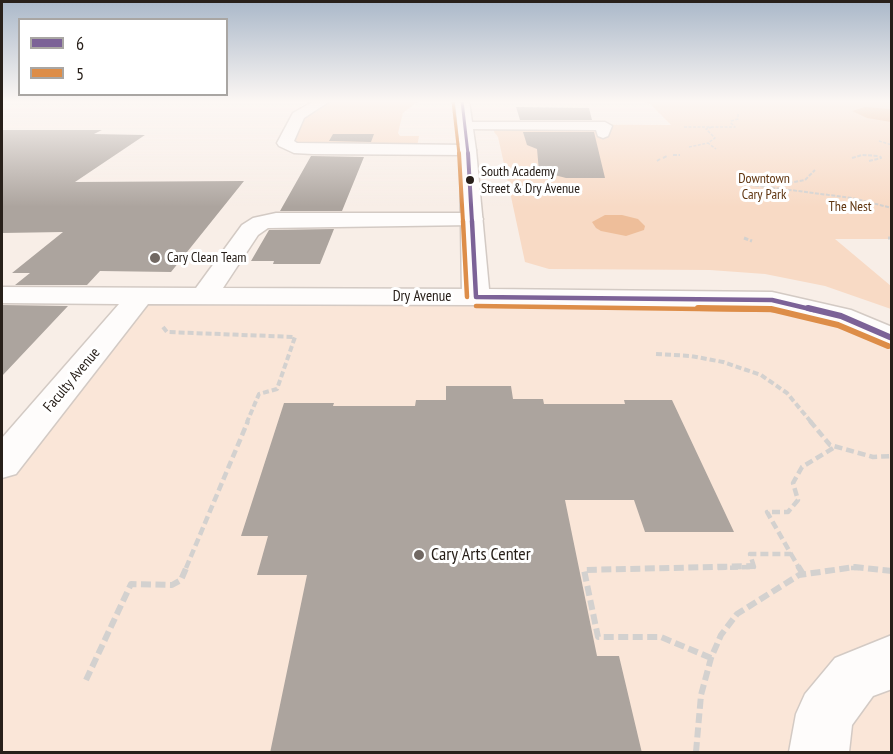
<!DOCTYPE html>
<html>
<head>
<meta charset="utf-8">
<style>
  body { margin:0 }
  #map { position:relative; width:893px; height:754px; overflow:hidden; background:#f8eee7; font-family:"PT Sans Narrow",sans-serif }
  canvas { display:block }
  .frame { position:absolute; inset:0; border:3px solid #28201a; pointer-events:none }
  .legend { position:absolute; left:18px; top:18px; width:210px; height:78px; box-sizing:border-box; background:#fff; border:2px solid #a9a6a3; margin:0; padding:8px 10px; list-style:none; font-size:18px; color:#28201a }
  .legend li { display:flex; align-items:center; gap:12px; height:30px }
  .legend b { width:30px; border:2px solid #a9a6a3 }
</style>
</head>
<body>
<div id="map">
<canvas width="893" height="754"></canvas>
<div class="frame"></div>
<ul class="legend">
<li><b style="height:8px;background:#7c6297"></b>6</li>
<li><b style="height:8px;background:#dd8d48"></b>5</li>
</ul>
</div>
<script>
const g = document.querySelector('canvas').getContext('2d');
g.lineJoin = 'round';
function paint(path, color) { g.fillStyle = color; g.fill(path, 'evenodd'); }
const toPath = rows => new Path2D(rows.map(r => 'M' + r).join(''));
function trace(path, color, width, dash) { g.strokeStyle = color; g.lineWidth = width; g.lineCap = dash ? 'butt' : 'round'; g.setLineDash(dash || []); g.stroke(path); }
function write(font, color, halo, rows, align = 'center') {
  g.font = font + ' "PT Sans Narrow",sans-serif'; g.lineWidth = 6; g.setLineDash([]); g.textBaseline = 'middle'; g.strokeStyle = halo; g.fillStyle = color; for (const [text, x, y, turn = 0] of rows) {
    g.save(); g.translate(x, y); g.rotate((+turn || 0) * Math.PI / 180); g.textAlign = isNaN(turn) ? turn : align; if (halo) g.strokeText(text, 0, 0); g.fillText(text, 0, 0); g.restore();
  }
}
paint(toPath([
  [141,295,741,298,891,338,891,752,2,752,2,464]
]), '#fae6d8');
paint(toPath([
  [332,101,419,101,403,113,398,133,400,136,419,136,417,148,309,147,293,143,301,121],
  [643,101,891,101,891,239,835,239,891,286,891,309,825,286,765,274,710,270,549,269,525,262,507,178,504,177,500,169,504,164,498,137,494,132,496,124,671,125,651,105]
]), '#f8dac5');
paint(toPath([
  [865,107,891,109,891,122,867,118,852,111],
  [605,215,622,215,638,219,645,226,644,230,626,236,601,231,596,228,592,222]
]), '#eebe9a');
paint(toPath([
  [516,107,589,108,592,120,520,120],
  [2,130,102,130,94,134,145,135,75,182,244,181,171,272,100,271,87,285,15,285,30,273,12,273,63,232,2,233],
  [523,132,594,132,605,178,566,178,539,171,537,149,527,145],
  [333,134,374,134,371,142,329,141],
  [311,156,364,157,342,211,280,211],
  [334,229,320,264,273,264,274,261,251,261,269,230],
  [2,305,68,306,2,376],
  [446,386,511,386,513,399,543,399,544,404,625,404,624,400,672,400,734,532,645,532,634,500,565,500,597,656,619,656,642,753,270,753,307,575,257,575,268,536,241,536,284,403,334,403,333,406,415,406,416,400,446,400]
]), '#aca49e');
const minor = toPath([
  [314,101,330,101,304,118,294,141,297,143,468,145,476,150,468,155,313,154,294,153,279,146,277,143,293,113,314,101],
  [465,122,605,122,612,126,608,136,603,138,598,136,596,130,460,129,458,126,460,123,465,122],
  [276,213,472,213,480,214,483,219,480,224,472,225,268,228,258,235,223,288,476,289,486,291,490,297,486,303,476,305,148,304,16,474,2,478,2,438,119,304,2,303,2,287,196,288,242,225,253,218,276,213],
  [892,635,892,689,873,696,852,725,849,752,789,752,796,714,805,694,835,658,892,635]
]);
const major = toPath([
  [455,101,469,101,476,150,489,289,772,292,851,310,892,327,892,347,831,322,772,308,476,305,466,303,462,297,460,150,455,101]
]);
trace(minor, '#d3cac4', 3);
trace(major, '#d3cac4', 3);
trace(toPath([
  [886,101,892,103],
  [731,121,738,119,738,114],
  [684,127,735,127,730,122],
  [712,127,706,129,715,138,708,143,716,149],
  [879,141,892,145],
  [689,147,708,143]
]), '#d3d1cf', 1.5, [3, 1.5]);
trace(toPath([
  [673,155,680,155],
  [663,158,667,156],
  [852,158,862,155,879,156],
  [657,161,660,159],
  [869,161,881,158,880,156],
  [744,184,852,198,892,208],
  [778,185,805,180,815,170]
]), '#d3d1cf', 2, [4, 1.5]);
trace(toPath([
  [744,238,752,241],
  [888,238,892,238]
]), '#d3d1cf', 3, [4.5, 2]);
trace(toPath([
  [163,327,167,332,295,337,277,389,259,394,247,422],
  [656,354,691,356,723,362,761,375,787,393,811,422]
]), '#d3d1cf', 4, [6, 3]);
trace(toPath([
  [810,421,830,445,873,457,892,456],
  [791,554,799,568],
  [186,568,248,421],
  [718,568,754,567,750,554,791,554,767,512,788,512,798,500,793,483,802,467,835,447],
  [851,568,861,568]
]), '#d3d1cf', 4.5, [8, 4]);
trace(toPath([
  [798,566,803,574],
  [711,658,661,637,598,637,584,570,754,566],
  [86,680,131,584,172,585,181,580,187,566],
  [696,752,701,695,711,658,721,635,737,614,799,575,855,567,892,571]
]), '#d3d1cf', 6, [10, 4.5]);
paint(minor, '#fefcfb');
paint(major, '#fefcfb');
trace(toPath([
  [462,101,468,154]
]), '#7c6297', 3);
trace(toPath([
  [468,153,472,222]
]), '#7c6297', 4);
trace(toPath([
  [472,221,476,297],
  [476,297,772,300,814,310]
]), '#7c6297', 4.5);
trace(toPath([
  [808,308,841,316,892,338]
]), '#7c6297', 6);
trace(toPath([
  [453,102,459,154]
]), '#dd8d48', 3);
trace(toPath([
  [459,153,463,222]
]), '#dd8d48', 4);
trace(toPath([
  [463,221,467,297],
  [476,306,774,310]
]), '#dd8d48', 4.5);
trace(toPath([
  [698,308,771,309,838,325,888,346]
]), '#dd8d48', 6);
const sky = g.createLinearGradient(0, 0, 0, 207);
sky.addColorStop(0, '#aab8c9');
sky.addColorStop(0.49, '#fcf7f4');
sky.addColorStop(1, '#fcf7f400');
g.fillStyle = sky;
g.fillRect(0, 0, 893, 207);
for (const [x, y, r, color] of [
  [470,180,5,"#28201a"],
  [155,258,6,"#716862"],
  [419,555,6,"#716862"]
]) { const dot = new Path2D(); dot.arc(x, y, r, 0, 2 * Math.PI); g.fillStyle = color; g.fill(dot); trace(dot, '#fff', 2); }
write('14px', '#28201a', '#fff', [
  ["South Academy",481,172],
  ["Street & Dry Avenue",481,189]
], 'left');
write('14px', '#603611', '#fff', [
  ["Downtown",764,179],
  ["Cary Park",764,195],
  ["The Nest",850,207]
]);
write('14px', '#28201a', '#fff', [
  ["Cary Clean Team",167,258]
], 'left');
write('15px', '#28201a', '#fff', [
  ["Dry Avenue",422,297],
  ["Faculty Avenue",72,380,-50]
]);
write('18px', '#28201a', '#fff', [
  ["Cary Arts Center",431,555]
], 'left');
</script>
</body>
</html>
